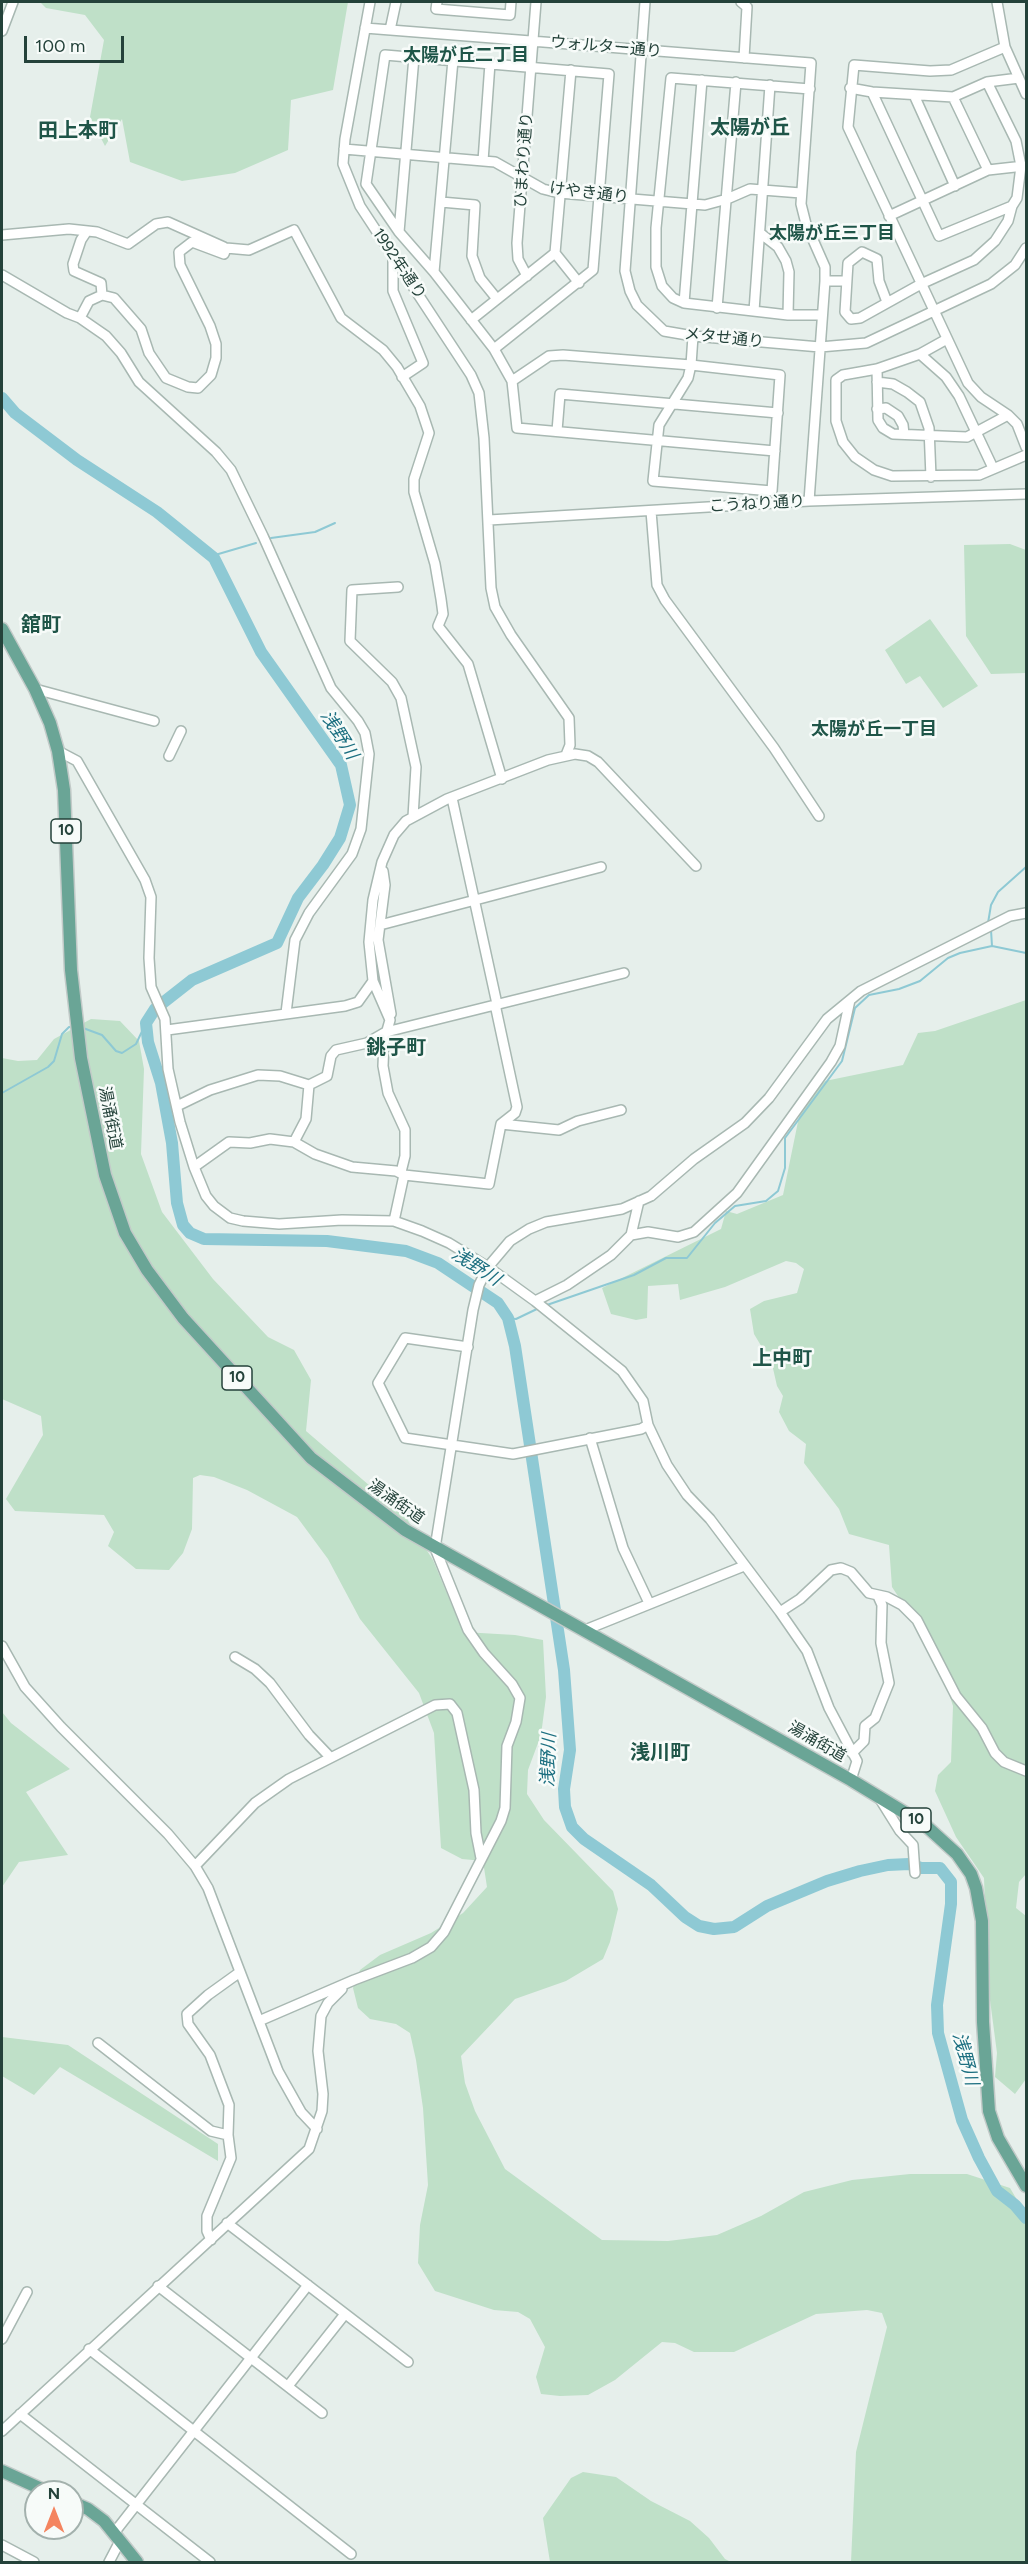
<!DOCTYPE html>
<html>
<head>
<meta charset="utf-8">
<style>
  body { margin:0 }
  #map { position:relative; width:1028px; height:2564px; overflow:hidden; background:#e6efeb; font-family:Figtree,sans-serif }
  canvas { display:block }
  .frame { position:absolute; inset:0; border:3px solid #24423a; pointer-events:none }
  .north { position:absolute; left:24px; top:2480px; width:60px; height:60px; box-sizing:border-box; background:#f7fbf9; border:2px solid #a3b1ad; border-radius:50%; rotate:0deg; font-size:16px; font-weight:700; line-height:24px; text-align:center; color:#24423a }
  .north::after { content:''; display:block; margin:auto; width:21px; height:27px; background:#f4845f; clip-path:polygon(50% 0,100% 100%,50% 72%,0 100%) }
  .scale { position:absolute; left:24px; top:36px; width:100px; height:27px; box-sizing:border-box; border:3px solid #24423a; border-top:0; padding-left:8px; font-size:18px; line-height:21px; white-space:nowrap; color:#24423a; -webkit-text-stroke:4px #f7fbf9; paint-order:stroke }
</style>
</head>
<body>
<div id="map">
<canvas width="1028" height="2564"></canvas>
<div class="frame"></div>
<div class="north">N</div>
<div class="scale">100 m</div>
</div>
<script>
const g = document.querySelector('canvas').getContext('2d');
g.lineJoin = 'round';
function paint(path, color) { g.fillStyle = color; g.fill(path, 'evenodd'); }
const toPath = rows => new Path2D(rows.map(r => 'M' + r).join(''));
function trace(path, color, width, dash) { g.strokeStyle = color; g.lineWidth = width; g.lineCap = dash ? 'butt' : 'round'; g.setLineDash(dash || []); g.stroke(path); }
function write(font, color, halo, rows, align = 'center') {
  g.font = font + ' Figtree,"Noto Sans JP",sans-serif'; g.lineWidth = 5; g.setLineDash([]); g.textBaseline = 'middle'; g.strokeStyle = halo; g.fillStyle = color; for (const [text, x, y, turn = 0] of rows) {
    g.save(); g.translate(x, y); g.rotate((+turn || 0) * Math.PI / 180); g.textAlign = isNaN(turn) ? turn : align; if (halo) g.strokeText(text, 0, 0); g.fillText(text, 0, 0); g.restore();
  }
}
paint(toPath([
  [40,2,348,2,333,90,291,100,288,150,235,173,182,181,130,162,122,119,105,146,90,117,104,40,85,15,46,8],
  [1010,544,1026,550,1026,673,991,674,966,636,964,545],
  [930,619,978,686,943,708,920,676,906,684,885,650],
  [1026,1000,1026,1874,1019,1882,1016,1908,1026,1916,1026,2079,1015,2094,995,2077,997,2053,988,1985,984,1878,956,1837,935,1791,938,1775,951,1762,953,1706,936,1654,892,1587,889,1545,849,1534,839,1509,804,1463,806,1444,789,1431,779,1412,783,1396,777,1386,772,1364,754,1334,750,1309,764,1301,797,1293,804,1269,796,1263,786,1261,725,1287,680,1300,678,1284,648,1286,647,1318,636,1320,611,1314,602,1288,721,1229,726,1211,737,1214,783,1195,801,1107,825,1081,903,1065,918,1033,935,1031],
  [91,1019,120,1021,139,1041,144,1069,141,1154,162,1212,213,1279,268,1337,294,1350,311,1380,306,1431,405,1516,433,1560,463,1632,515,1635,543,1640,546,1697,541,1735,528,1770,527,1794,544,1820,613,1891,618,1909,610,1942,603,1959,566,1981,515,1999,461,2056,465,2083,475,2111,505,2169,602,2240,668,2241,717,2235,761,2216,804,2192,852,2180,910,2174,967,2174,1010,2188,1026,2215,1026,2562,851,2562,856,2452,887,2327,882,2313,867,2310,816,2314,734,2352,694,2352,675,2343,662,2342,615,2380,588,2395,560,2396,541,2394,536,2377,545,2347,530,2319,518,2312,494,2310,435,2291,418,2263,420,2225,428,2185,423,2108,416,2060,410,2033,396,2024,370,2019,358,2008,353,1988,360,1970,380,1955,431,1933,463,1913,487,1887,483,1861,462,1859,441,1848,434,1733,419,1693,360,1619,328,1559,297,1517,247,1490,214,1477,200,1475,193,1478,192,1529,183,1553,169,1570,136,1569,108,1546,114,1532,104,1515,15,1511,6,1499,43,1435,41,1416,2,1399,2,1058,18,1061,37,1060,54,1039],
  [2,1712,11,1723,70,1769,26,1792,68,1855,19,1862,2,1887],
  [2,2037,68,2045,218,2144,218,2161,60,2067,34,2095,2,2076],
  [583,2472,616,2477,651,2501,690,2521,709,2538,725,2559,731,2562,550,2562,543,2518,571,2478]
]), '#bfe0c8');
trace(toPath([
  [271,538,315,532,335,523],
  [214,558,215,555,256,543],
  [988,923,991,905,998,892,1026,867],
  [991,930,992,946],
  [83,1028,102,1035,116,1051,122,1053,136,1044,146,1023],
  [2,1093,48,1067,54,1061,62,1034,69,1027,75,1027],
  [544,1306,634,1275,666,1258,687,1258,715,1223,735,1206,766,1201,778,1191,785,1168,785,1138,842,1061,855,1008,869,995,899,989,920,981,948,958,960,953,992,946,1026,953],
  [508,1318,516,1319,539,1308]
]), '#8ec9d4', 2);
trace(toPath([
  [2,398,15,413,77,460,157,512,214,558,261,652,341,765,350,805,340,838,323,865,298,898,277,943,192,980,155,1009,146,1023,148,1042,161,1083,172,1143,177,1203,183,1225,190,1233,204,1239,327,1241,406,1251,438,1263,498,1303,508,1318,515,1346,564,1670,570,1750,564,1789,565,1807,572,1827,584,1839,651,1885,685,1917,699,1926,714,1929,734,1927,767,1906,827,1881,860,1871,888,1865,909,1864,921,1868,940,1868,951,1882,951,1904,937,2005,938,2033,962,2120,979,2158,997,2191,1015,2205,1026,2218]
]), '#8ec9d4', 12);
const minor = toPath([
  [370,2,345,139,343,164,360,206,471,375,479,393,484,438,491,588,495,607,511,635,569,718,570,745,566,755],
  [437,2,436,9,510,15,511,2],
  [645,2,625,271,630,291,637,305,664,331,693,336,820,347,866,343,991,284,1015,265,1026,248],
  [741,2,747,7,744,58],
  [997,2,1005,47,1026,94],
  [365,28,811,63,801,204,806,224,825,267,825,281,809,501],
  [390,30,396,2],
  [2,31,13,2],
  [1005,47,951,70,930,71,854,65,848,127,968,383,981,397,1008,415,1017,424,1026,447],
  [571,70,555,253,579,283],
  [850,88,872,92,953,97,987,82,1019,78],
  [810,89,671,78,656,228,656,267,662,286,673,298,684,303,788,315,822,315],
  [872,92,939,236,1012,206],
  [914,95,955,186],
  [953,97,988,170],
  [344,149,495,162,543,189,559,193,705,205,727,199,750,189,801,193],
  [483,161,490,63],
  [441,202,475,205,472,256,480,278,497,299],
  [889,216,988,170,1024,166],
  [87,231,81,240,73,264,74,271,101,283,102,295],
  [399,232,414,57],
  [760,233,778,247,786,261,789,272,788,315],
  [2,235,69,229,97,232,128,244,156,224,168,222,224,247],
  [393,256,393,291,423,363,402,377],
  [434,272,453,60],
  [2,275,67,313,80,318,106,336,121,353,139,382,216,452,231,470,263,536,331,688,358,721,365,733,369,754,361,829,352,854,309,913,295,940,286,1013],
  [527,276,518,259,517,243,536,2],
  [825,281,846,281],
  [887,302,879,281,877,259,862,252,848,263,845,312,851,319,860,318,921,284,974,260,995,241,1008,221,1012,206,1017,198,1021,166,1016,141,987,82],
  [684,303,702,80],
  [717,308,736,82],
  [754,311,770,85],
  [80,318,89,301,102,295,114,298,141,329,149,353,166,378,188,387,198,388,211,375,216,358,216,344,210,326,180,265,179,252,192,242,224,254,226,248,249,250,294,230,341,318,383,350,397,367,420,406,429,433,414,479,414,492,435,564,441,599,443,614,438,626,468,664,502,779],
  [471,320,555,253],
  [947,339,920,354,877,369,843,375,836,380,836,421,843,442,855,457,874,470,892,476,979,475,1026,455],
  [494,349,593,270,609,74,385,55,366,184,399,232,434,272,494,349,512,381,517,428,775,451],
  [920,354,946,377,959,396,993,468],
  [877,369,878,420,883,428,893,434,967,437,1008,415],
  [512,381,549,356,563,355,691,365,780,375,772,491,653,481,659,425,688,378,691,365,693,336],
  [877,382,893,384,907,392,920,402,929,428,931,477],
  [877,409,886,408,898,416,903,425,904,434],
  [557,431,560,394,778,413],
  [651,511,657,585,665,600,774,748,819,816],
  [489,520,809,501,1026,494],
  [398,587,352,590,350,641,392,682,401,698,416,767,413,817],
  [35,689,154,721],
  [58,751,77,761,145,880,151,897,149,958,151,987,165,1019,168,1069,180,1122,194,1167,206,1196,214,1206,230,1218,243,1221,279,1224,342,1220,394,1221,422,1231,449,1243,488,1267,535,1301,622,1371,643,1401,648,1425,667,1465,687,1495,710,1519,780,1612,807,1651,829,1708,857,1761,851,1780],
  [169,756,181,731],
  [383,871,385,885,378,940,391,1014],
  [380,925,601,867],
  [167,1030,345,1006,358,1002,373,981],
  [177,1106,210,1090,258,1075,280,1076,309,1085],
  [501,1124,559,1130,578,1121,621,1110],
  [294,1142,306,1119,309,1085,327,1076,331,1056,336,1050,367,1043,386,1032,624,973],
  [194,1167,229,1142,250,1143,270,1139,294,1142,315,1154,352,1167,396,1171,404,1175,489,1184,501,1124,515,1113,517,1107,496,1009,497,1004,452,798],
  [401,1172,405,1156,405,1130,388,1093,383,1066,384,1041,390,1020,373,981,369,942,373,900,382,862,394,835,406,821,447,799,548,760,575,754,588,756,598,762,696,866],
  [394,1221,404,1175],
  [631,1235,648,1232,678,1237,694,1232,737,1193,831,1062,840,1046,850,1000],
  [535,1301,567,1285,611,1255,631,1235,639,1201],
  [468,1347,405,1338,378,1383,405,1438,513,1454,641,1429,648,1425],
  [590,1438,623,1548,649,1603],
  [780,1612,800,1599,831,1570,841,1568,851,1572,869,1593,887,1597,902,1605,917,1620,956,1696,982,1728,995,1753,1004,1762,1026,1771],
  [585,1630,744,1566],
  [2,1646,25,1687,61,1727,168,1834,195,1866,208,1888,278,2071,301,2112,317,2129],
  [235,1657,255,1669,270,1683,309,1735,330,1757],
  [852,1753,864,1741,865,1726,875,1718,889,1683,881,1643,882,1605,878,1596],
  [880,1799,900,1831,913,1845,915,1873],
  [195,1866,255,1803,289,1779,435,1705,450,1704,457,1713,474,1790,476,1833,481,1858],
  [259,2021,354,1980,412,1958,431,1947,444,1932,501,1821,505,1808,507,1746,516,1722,520,1698,512,1684,484,1653,468,1630,435,1548,473,1310,479,1285,488,1267,510,1241,529,1229,546,1222,622,1209,651,1196,694,1159,745,1123,769,1098,827,1019,861,991,1010,916,1026,913],
  [98,2043,211,2131,228,2135],
  [227,2223,408,2362],
  [211,2240,207,2231,207,2216,231,2158,228,2135,229,2105,210,2055,188,2024,187,2014,208,1995,240,1972],
  [158,2286,322,2413],
  [2,2339,27,2292],
  [89,2349,351,2554],
  [288,2386,345,2314],
  [20,2414,210,2562],
  [2,2431,309,2149,322,2111,323,2094,318,2051,321,2016,328,2003,342,1989],
  [114,2533,308,2285],
  [2,2545,34,2562],
  [109,2562,120,2541]
]);
const major = toPath([
  [2,629,35,689,50,723,58,751,64,790,71,970,81,1058,105,1175,125,1233,147,1270,183,1318,311,1458,405,1530,851,1780,925,1825,957,1854,971,1874,976,1888,982,1921,983,2022,989,2111,998,2138,1026,2186],
  [2,2471,48,2492],
  [72,2502,88,2509,104,2521,137,2562]
]);
trace(minor, '#a8b8b2', 12);
trace(major, '#c2cac8', 15);
trace(minor, '#fff', 9);
trace(major, '#6aa596', 12);
for (const [x, y, w] of [
  [66,831,30],
  [237,1378,30],
  [916,1820,30]
]) { const box = new Path2D(); box.roundRect(x - w / 2, y - 12, w, 24, 4.5); g.fillStyle = '#f7fbf9'; g.fill(box); trace(box, '#24423a', 1.5); }
write('bold 15px', '#24423a', null, [
  ["10",66,831],
  ["10",237,1378],
  ["10",916,1820]
]);
write('16px', '#24423a', '#f7fbf9', [
  ["ウォルター通り",606,47,5],
  ["ひまわり通り",524,160,-86],
  ["けやき通り",589,193,7],
  ["1992年通り",399,264,56],
  ["メタせ通り",724,338,6],
  ["こうねり通り",757,504,-3],
  ["湯涌街道",110,1118,79],
  ["湯涌街道",396,1502,35],
  ["湯涌街道",817,1742,30]
]);
write('bold 18px', '#1f5548', '#f7fbf9', [
  ["太陽が丘二丁目",466,56],
  ["太陽が丘三丁目",832,234],
  ["太陽が丘一丁目",874,730]
]);
write('italic 18px', '#1c6f80', '#f7fbf9', [
  ["浅野川",339,735,58],
  ["浅野川",476,1267,33],
  ["浅野川",549,1760,-88],
  ["浅野川",965,2059,75]
]);
write('bold 20px', '#1f5548', '#f7fbf9', [
  ["太陽が丘",750,128],
  ["田上本町",78,131],
  ["舘町",41,625],
  ["銚子町",396,1048],
  ["上中町",782,1359],
  ["浅川町",660,1753]
]);
</script>
</body>
</html>
